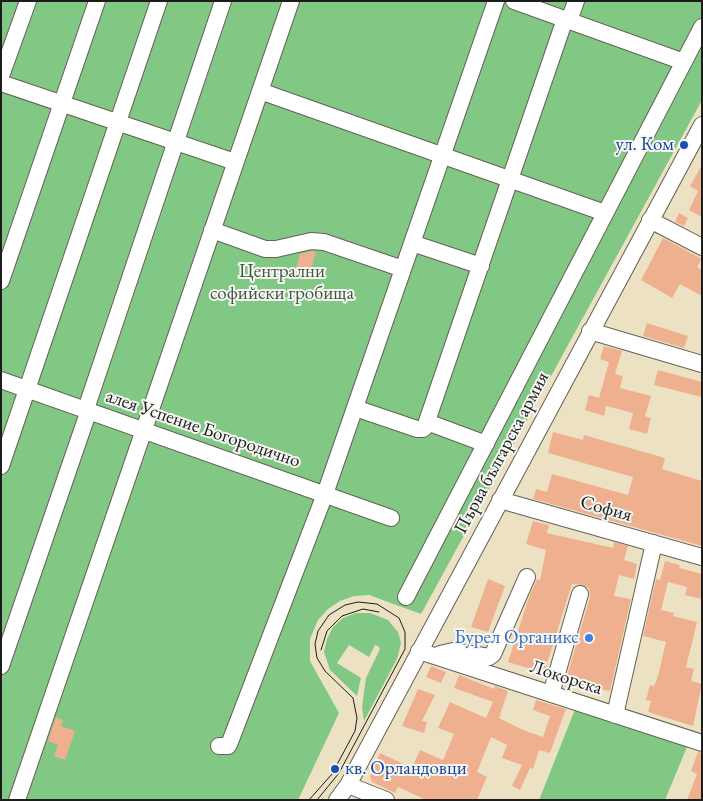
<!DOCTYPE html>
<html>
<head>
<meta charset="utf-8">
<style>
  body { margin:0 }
  #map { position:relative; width:703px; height:801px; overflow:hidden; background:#ece2c3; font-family:"EB Garamond",serif }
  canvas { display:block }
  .frame { position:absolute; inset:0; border:2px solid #1c1c1c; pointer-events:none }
</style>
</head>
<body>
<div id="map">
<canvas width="703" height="801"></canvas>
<div class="frame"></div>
</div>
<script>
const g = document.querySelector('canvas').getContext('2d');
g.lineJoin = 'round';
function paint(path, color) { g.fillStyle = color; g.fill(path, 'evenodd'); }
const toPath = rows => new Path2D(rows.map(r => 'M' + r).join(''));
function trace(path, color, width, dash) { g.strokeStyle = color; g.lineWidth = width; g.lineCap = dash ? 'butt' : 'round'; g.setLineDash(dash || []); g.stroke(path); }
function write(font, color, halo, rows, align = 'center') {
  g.font = font + ' "EB Garamond",serif'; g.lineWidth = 4; g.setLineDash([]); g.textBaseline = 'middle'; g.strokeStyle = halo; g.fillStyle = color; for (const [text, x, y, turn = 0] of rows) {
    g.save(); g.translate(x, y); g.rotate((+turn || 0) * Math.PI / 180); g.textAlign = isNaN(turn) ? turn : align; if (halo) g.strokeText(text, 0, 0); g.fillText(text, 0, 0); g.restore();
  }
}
paint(toPath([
  [1,1,702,1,702,100,421,614,369,595,354,596,340,601,328,609,318,620,310,639,310,661,339,713,298,800,1,800],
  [356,613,370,613,388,620,398,632,401,643,397,659,364,721,362,707,366,678,380,649,378,646,375,645,369,657,349,645,337,663,361,678,357,696,330,670,324,652,327,639,333,627,343,618],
  [576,707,687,747,665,800,539,800]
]), '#81c884');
paint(toPath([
  [702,165,702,217,689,210,698,191,690,186],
  [679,213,688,218,684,226,675,222],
  [663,238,702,259,697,267,702,270,702,296,680,284,672,298,641,280],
  [313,251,316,252,308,279,294,275,300,254],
  [647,323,688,336,684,348,643,336],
  [604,346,622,351,615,374,623,376,620,388,651,396,645,416,651,418,647,434,629,429,633,413,606,406,604,416,585,410,589,395,599,398,609,362,600,359],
  [658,370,702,382,702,397,654,385],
  [553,432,583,440,584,435,665,458,662,469,702,481,702,546,533,499,536,489,547,492,552,474,628,495,633,477,548,453],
  [533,521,549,525,547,533,613,548,614,542,628,546,624,560,637,564,634,579,619,575,614,596,631,599,610,691,579,684,578,687,565,683,590,597,589,588,583,585,572,584,544,673,508,662,528,600,537,579,540,580,546,550,526,544],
  [665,561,680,565,679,568,702,574,702,599,685,595,687,587,668,582,661,610,674,613,673,616,697,622,686,667,694,669,691,681,702,684,693,726,648,712,651,701,646,700,650,685,654,686,658,676,666,642,643,636,656,579,660,580],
  [488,579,505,586,488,632,471,627],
  [431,666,446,672,441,683,426,677],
  [459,675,494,689,495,686,508,691,499,718,523,730,543,737,550,716,533,710,536,700,566,709,550,753,539,750,533,769,530,768,520,790,512,786,522,765,502,758,507,745,491,737,477,772,487,777,477,800,426,800,398,787,395,793,372,782,370,776,380,753,412,768,420,750,443,760,454,734,438,728,450,702,486,718,493,702,454,688],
  [418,689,435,695,422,721,427,722,424,733,402,726],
  [56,717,63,720,61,726,75,731,65,760,54,756,58,745,48,741],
  [698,752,702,753,702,800,687,800,697,774,691,771]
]), '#efb08f');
const minor = toPath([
  [514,1,684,62],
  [569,21,576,1],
  [1,76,28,1],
  [1,83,235,162],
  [260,91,605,213],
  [650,220,702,247],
  [212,230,265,249,276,249,311,241,324,242,403,269],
  [412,243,481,266],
  [1,281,97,1],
  [590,331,702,364],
  [1,380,391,518],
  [355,408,417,429,423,429,425,427,565,19],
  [86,409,223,1],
  [427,422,486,444],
  [1,466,159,1],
  [500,500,702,557],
  [406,597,702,27],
  [419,651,702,743],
  [440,654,453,651,489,657,493,654,527,577],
  [1,666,89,410],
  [551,694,580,594],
  [615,715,654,543],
  [219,746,228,746,230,742,325,494,496,1],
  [348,785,386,800],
  [17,800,291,1],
  [337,800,348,785,702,125]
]);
trace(minor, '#656156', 18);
trace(minor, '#fff', 16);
trace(toPath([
  [321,650,327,631,342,616,363,609,379,612],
  [309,800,332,774,355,731,357,718,353,698,325,671,317,658,315,644,318,631,329,615,345,605,358,602,377,604,399,618,405,632,405,649,339,773,317,800]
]), '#1c1c1c', 1);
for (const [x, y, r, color] of [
  [684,145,5,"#1a4fb4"],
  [589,638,5,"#3f7fe0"],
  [335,769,5,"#1a4fb4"]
]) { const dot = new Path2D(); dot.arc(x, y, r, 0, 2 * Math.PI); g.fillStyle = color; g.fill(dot); trace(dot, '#f6f6f2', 2); }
write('19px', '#164399', '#f6f6f2', [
  ["ул. Ком",674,145],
  ["кв. Орландовци",345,769,"left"]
], 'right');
write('19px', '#3f5840', '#f6f6f2', [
  ["Централни",282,272],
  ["софийски гробища",282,294]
]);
write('19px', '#1c1c1c', '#f6f6f2', [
  ["алея Успение Богородично",203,429,19],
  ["Първа българска армия",502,453,-62],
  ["София",606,509,16],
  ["Локорска",566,678,18]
]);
write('19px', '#366cbe', '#f6f6f2', [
  ["Бурел Органикс",579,638]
], 'right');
</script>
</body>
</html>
